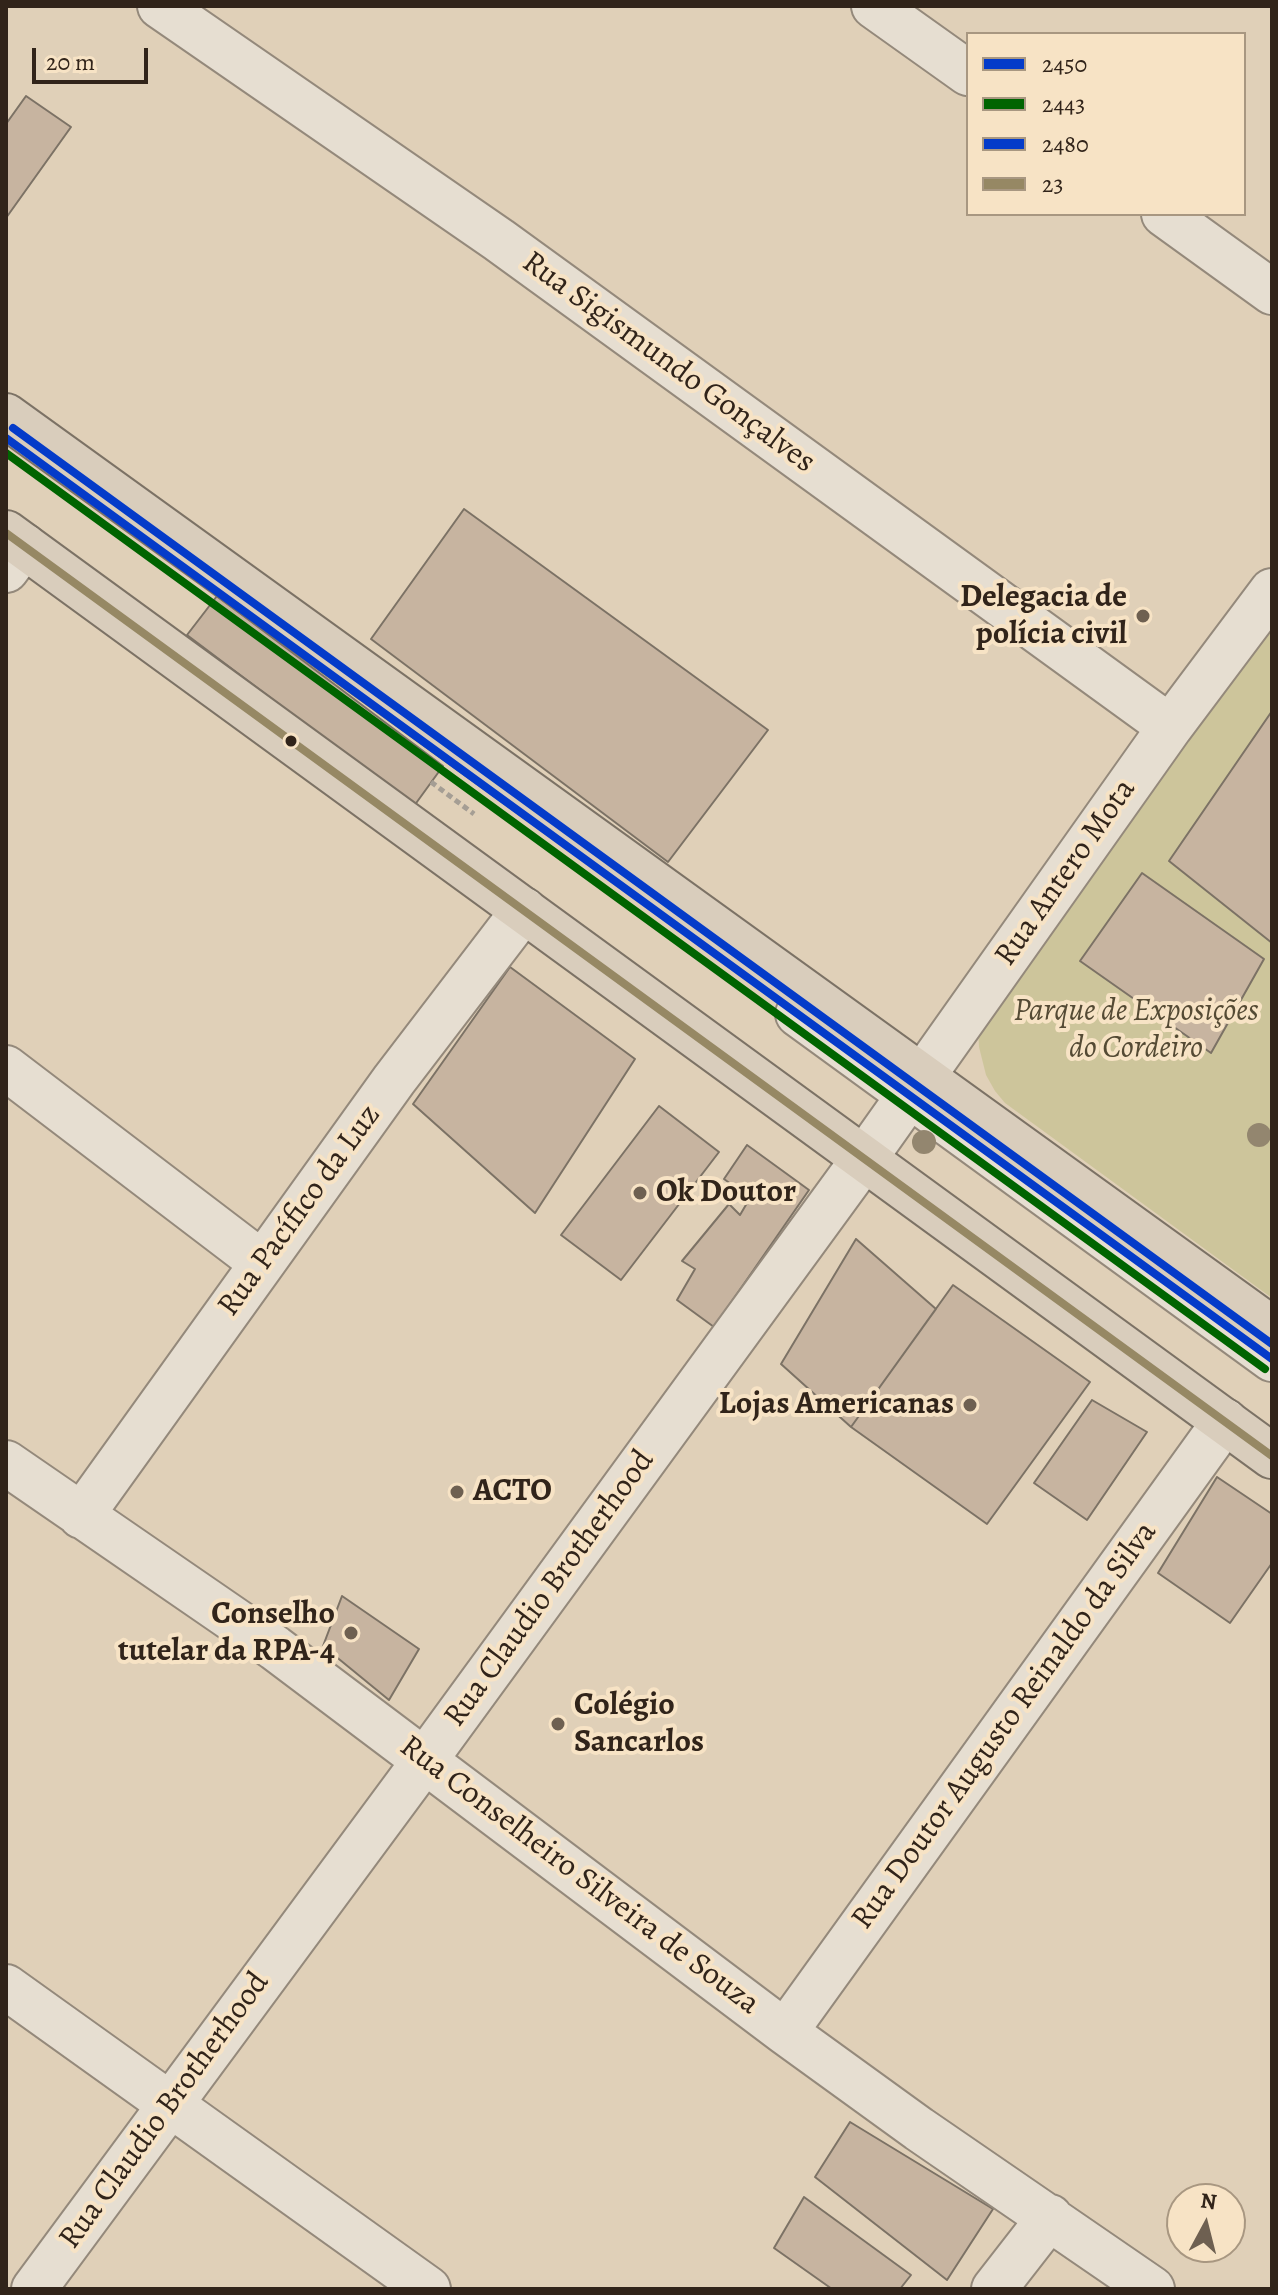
<!DOCTYPE html>
<html>
<head>
<meta charset="utf-8">
<style>
  body { margin:0 }
  #map { position:relative; width:1278px; height:2295px; overflow:hidden; background:#e0d0b8; font-family:Alegreya,serif }
  canvas { display:block }
  .frame { position:absolute; inset:0; border:8px solid #31241a; pointer-events:none }
  .legend { position:absolute; left:966px; top:32px; width:280px; height:184px; box-sizing:border-box; background:#f7e3c5; border:2px solid #a89781; margin:0; padding:10px 14px; list-style:none; font-size:24px; color:#31241a }
  .legend li { display:flex; align-items:center; gap:16px; height:40px }
  .legend b { width:40px; border:2px solid #a89781 }
  .north { position:absolute; left:1166px; top:2183px; width:80px; height:80px; box-sizing:border-box; background:#f7e3c5; border:2px solid #a89781; border-radius:50%; rotate:7deg; font-size:22px; font-weight:700; line-height:32px; text-align:center; color:#31241a }
  .north::after { content:''; display:block; margin:auto; width:28px; height:36px; background:#6e6051; clip-path:polygon(50% 0,100% 100%,50% 72%,0 100%) }
  .scale { position:absolute; left:32px; top:48px; width:116px; height:36px; box-sizing:border-box; border:4px solid #31241a; border-top:0; padding-left:10px; font-size:24px; line-height:28px; white-space:nowrap; color:#31241a; -webkit-text-stroke:6px #f7e3c5; paint-order:stroke }
</style>
</head>
<body>
<div id="map">
<canvas width="1278" height="2295"></canvas>
<div class="frame"></div>
<ul class="legend">
<li><b style="height:10px;background:#043bc9"></b>2450</li>
<li><b style="height:10px;background:#006400"></b>2443</li>
<li><b style="height:10px;background:#043bc9"></b>2480</li>
<li><b style="height:10px;background:#968864"></b>23</li>
</ul>
<div class="north">N</div>
<div class="scale">20 m</div>
</div>
<script>
const g = document.querySelector('canvas').getContext('2d');
g.lineJoin = 'round';
function paint(path, color) { g.fillStyle = color; g.fill(path, 'evenodd'); }
const toPath = rows => new Path2D(rows.map(r => 'M' + r).join(''));
function trace(path, color, width, dash) { g.strokeStyle = color; g.lineWidth = width; g.lineCap = dash ? 'butt' : 'round'; g.setLineDash(dash || []); g.stroke(path); }
function write(font, color, halo, rows, align = 'center') {
  g.font = font + ' Alegreya,serif'; g.lineWidth = 8; g.setLineDash([]); g.textBaseline = 'middle'; g.strokeStyle = halo; g.fillStyle = color; for (const [text, x, y, turn = 0] of rows) {
    g.save(); g.translate(x, y); g.rotate((+turn || 0) * Math.PI / 180); g.textAlign = isNaN(turn) ? turn : align; if (halo) g.strokeText(text, 0, 0); g.fillText(text, 0, 0); g.restore();
  }
}
paint(toPath([
  [1272,613,1272,1298,1005,1103,995,1091,986,1075,979,1047,978,1028]
]), '#cdc59b');
const building = toPath([
  [26,96,71,127,6,218,6,124,26,96],
  [464,509,768,730,668,862,371,639,464,509],
  [217,596,443,766,414,806,187,635,217,596],
  [1272,711,1272,943,1169,861,1272,711],
  [1142,873,1264,959,1211,1053,1080,961,1142,873],
  [510,967,635,1059,535,1213,413,1104,510,967],
  [659,1106,719,1152,621,1280,561,1235,659,1106],
  [747,1145,809,1190,714,1327,677,1300,695,1269,682,1261,729,1204,740,1215,750,1198,724,1179,747,1145],
  [856,1239,936,1309,851,1427,781,1364,856,1239],
  [953,1285,1090,1382,987,1524,851,1427,953,1285],
  [1092,1400,1147,1432,1087,1520,1034,1483,1092,1400],
  [1217,1477,1272,1514,1272,1563,1230,1623,1158,1573,1217,1477],
  [342,1596,419,1649,389,1700,323,1646,342,1596],
  [850,2122,993,2209,947,2280,815,2177,850,2122],
  [804,2197,911,2275,900,2289,832,2289,774,2248,804,2197]
]);
paint(building, '#c7b4a0');
trace(building, '#7c7265', 2);
const minor = toPath([
  [160,6,499,240,1170,727],
  [874,6,968,73],
  [1164,214,1272,292],
  [6,570,24,546],
  [798,1014,1272,1359],
  [6,1068,262,1263],
  [6,1463,275,1648,785,2032,919,2129,1152,2289],
  [81,1516,394,1080,524,910],
  [6,1987,428,2289],
  [785,2032,1225,1421],
  [34,2289,425,1760,874,1145,1170,727,1272,591],
  [994,2289,1050,2217]
]);
const major = toPath([
  [6,416,1272,1329],
  [6,533,1272,1456]
]);
trace(minor, '#94897b', 48);
trace(major, '#7c7265', 48);
trace(toPath([
  [431,782,474,814]
]), '#a59e94', 5, [6, 4]);
trace(minor, '#e6ded1', 44);
trace(major, '#d9cdbc', 44);
trace(toPath([
  [6,438,1272,1359]
]), '#043bc9', 8);
trace(toPath([
  [6,453,1265,1369]
]), '#006400', 8);
trace(toPath([
  [13,428,1272,1344]
]), '#043bc9', 8);
trace(toPath([
  [6,533,1272,1456]
]), '#968864', 8);
g.fillStyle = '#93866f';
for (const [x, y] of [
  [1259,1135],
  [924,1142]
]) { g.beginPath(); g.arc(x, y, 12, 0, 2 * Math.PI); g.fill(); }
for (const [x, y, r, color] of [
  [1143,616,8,"#6e6051"],
  [291,741,7,"#31241a"],
  [640,1193,8,"#6e6051"],
  [970,1405,8,"#6e6051"],
  [457,1492,8,"#6e6051"],
  [351,1633,8,"#6e6051"],
  [558,1724,8,"#6e6051"]
]) { const dot = new Path2D(); dot.arc(x, y, r, 0, 2 * Math.PI); g.fillStyle = color; g.fill(dot); trace(dot, '#f7e3c5', 3); }
write('32px', '#31241a', '#f7e3c5', [
  ["Rua Sigismundo Gonçalves",668,363,36],
  ["Rua Antero Mota",1066,873,-55],
  ["Rua Pacífico da Luz",300,1211,-54],
  ["Rua Claudio Brotherhood",550,1589,-54],
  ["Rua Doutor Augusto Reinaldo da Silva",1005,1726,-54],
  ["Rua Conselheiro Silveira de Souza",579,1876,37],
  ["Rua Claudio Brotherhood",165,2111,-54]
]);
write('bold 32px', '#31241a', '#f7e3c5', [
  ["Delegacia de",1127,598],
  ["polícia civil",1127,635],
  ["Ok Doutor",656,1193,"left"],
  ["Lojas Americanas",954,1405],
  ["ACTO",473,1492,"left"],
  ["Conselho",335,1615],
  ["tutelar da RPA-4",335,1652],
  ["Colégio",574,1706,"left"],
  ["Sancarlos",574,1743,"left"]
], 'right');
write('italic 32px', '#544a34', '#f7e3c5', [
  ["Parque de Exposições",1136,1012],
  ["do Cordeiro",1136,1049]
]);
</script>
</body>
</html>
